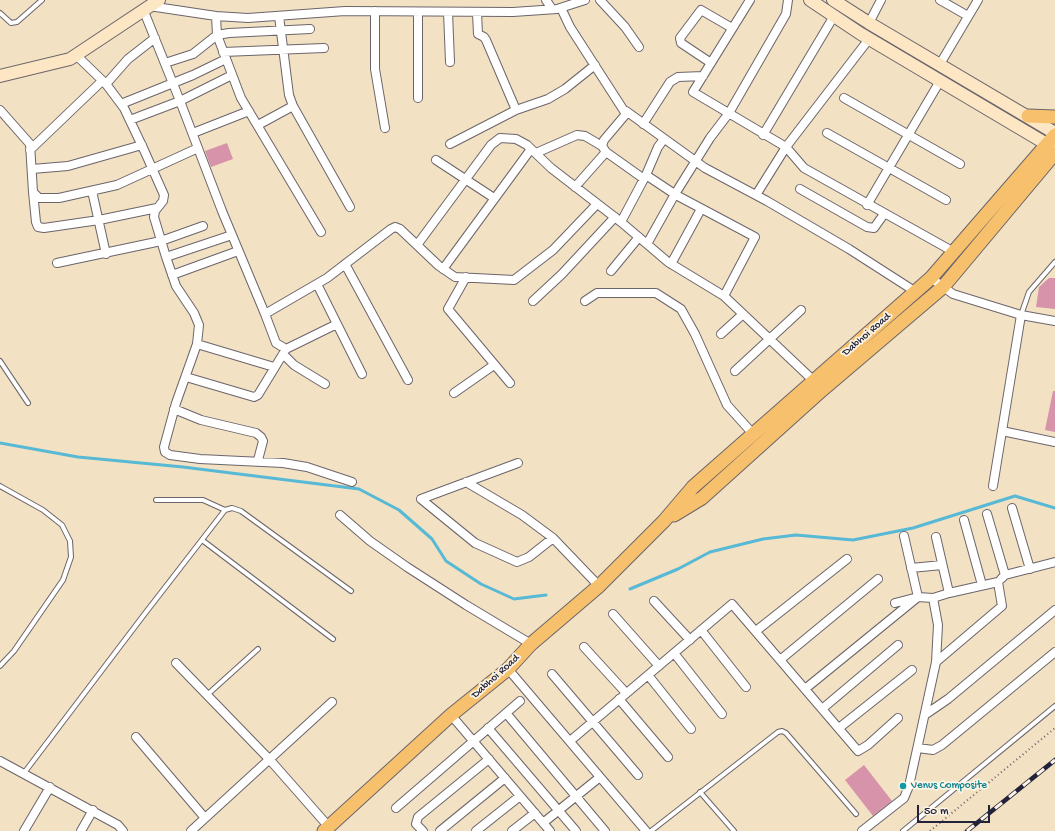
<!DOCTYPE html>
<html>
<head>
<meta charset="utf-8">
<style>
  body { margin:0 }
  #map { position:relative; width:1055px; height:831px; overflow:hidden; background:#f3e1c3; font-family:"Gochi Hand",sans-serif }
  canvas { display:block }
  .scale { position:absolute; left:917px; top:805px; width:73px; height:18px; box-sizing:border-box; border:2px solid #22223b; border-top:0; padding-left:5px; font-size:12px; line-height:14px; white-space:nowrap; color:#22223b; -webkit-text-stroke:3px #fcf5e5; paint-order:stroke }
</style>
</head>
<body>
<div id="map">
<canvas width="1055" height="831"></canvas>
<div class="scale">50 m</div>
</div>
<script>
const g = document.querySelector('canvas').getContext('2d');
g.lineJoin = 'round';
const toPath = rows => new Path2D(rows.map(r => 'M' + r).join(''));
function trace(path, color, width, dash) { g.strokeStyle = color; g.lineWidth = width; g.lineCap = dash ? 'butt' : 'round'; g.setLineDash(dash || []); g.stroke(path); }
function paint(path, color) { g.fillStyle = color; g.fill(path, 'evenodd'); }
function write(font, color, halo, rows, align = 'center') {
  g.font = font + ' "Gochi Hand",sans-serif'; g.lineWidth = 3.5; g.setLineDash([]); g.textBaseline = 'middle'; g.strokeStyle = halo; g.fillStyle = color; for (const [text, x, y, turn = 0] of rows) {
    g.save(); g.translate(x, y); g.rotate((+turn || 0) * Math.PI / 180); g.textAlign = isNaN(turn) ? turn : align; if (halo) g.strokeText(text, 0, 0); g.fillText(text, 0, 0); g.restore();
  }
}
trace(toPath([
  [0,443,78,457,183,467,359,489,399,510,432,539,446,561,481,584,514,599,546,595],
  [630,589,678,569,710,552,763,539,796,535,853,540,913,528,1015,496,1055,508]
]), '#57b9d5', 3);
paint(toPath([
  [227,143,233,159,211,167,205,151],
  [1049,278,1055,278,1055,309,1036,307,1039,287],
  [1053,391,1055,391,1055,432,1045,430],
  [864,765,892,801,873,816,845,780]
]), '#d693a9');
const lane = toPath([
  [0,13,11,23,17,22,42,0],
  [1021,315,1029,292,1055,262],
  [0,361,28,403],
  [0,486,43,510,62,525,70,541,71,557,63,580,14,651,0,666],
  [156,500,203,500,225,510],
  [202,540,333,639],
  [207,695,258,649],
  [24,773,143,616,225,510,232,508,241,511,351,591],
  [700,792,734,831],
  [651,831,778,732,782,731,786,733,856,814],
  [903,831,1055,706]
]);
const street = toPath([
  [546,0,552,9],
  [600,0,625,27,639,47],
  [750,0,693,92,786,147,804,168,954,252],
  [940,0,968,16],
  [149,6,216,16,248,18,345,11,513,12,557,9,585,0],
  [561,8,570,27,626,114,604,140,602,146,606,152,644,179],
  [143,9,180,101,222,211,265,314,327,278,391,229,395,227,400,229,439,266,455,277,514,280,553,250,597,204],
  [375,11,375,69,385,128],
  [418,12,418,98],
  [448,12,450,62],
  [477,13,478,34,484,37,486,40,516,110],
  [216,16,217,35,241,98,321,232],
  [279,16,289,95,293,106,350,207],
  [869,23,881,0],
  [223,52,324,48],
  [76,55,106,84,124,108,144,150,164,195,163,201,155,211,154,217,166,257,176,286,194,313,199,325,197,344,176,403,164,447,165,452,170,455,200,459,283,463,307,467,352,482],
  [165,63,193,54,217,35,229,33,310,29],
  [711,63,681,43,680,38,701,10,732,28],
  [940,64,978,0],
  [106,84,128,59,155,38],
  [844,98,960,164],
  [121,104,193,75,226,59],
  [0,110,30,144,33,192,39,198,59,198,117,185,198,148],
  [626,111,705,168,767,201,849,249,916,292],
  [130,120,180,101,232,75],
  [643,124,670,82,678,77,703,76],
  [258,125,293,106],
  [193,133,249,111],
  [827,133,946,200],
  [763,135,834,16],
  [664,139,658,147,646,175,621,222,668,262,724,296,816,383],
  [450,144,516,110,548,99,565,89,595,65],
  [30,150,102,81],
  [536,153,577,135,585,136,602,146],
  [436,160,494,198],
  [32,169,68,166,142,145],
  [646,175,676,195,755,237,724,296],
  [575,187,606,152],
  [800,189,867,227,874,228,884,214],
  [92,191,106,254],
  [33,192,36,222,38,227,44,228,99,220,157,208],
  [756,195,786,147,869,39],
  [867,205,940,81],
  [647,244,675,194,710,138,729,113,786,14,788,0],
  [417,245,491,145,500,138,516,139,527,145,551,168,621,222],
  [166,257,232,235],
  [57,263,161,241,203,226],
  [345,264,408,380],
  [671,264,701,209],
  [443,269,531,149],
  [611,271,639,237],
  [172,275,238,251],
  [466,277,448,309,510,383],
  [931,278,953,294,1021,315,993,486],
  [317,284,362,374],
  [533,301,562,274,615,217],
  [585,301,597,293,656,293,681,309,695,334,727,405,754,435],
  [265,314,276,343,286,349,337,324],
  [1021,315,1055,321],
  [721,334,743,314],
  [197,344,274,367],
  [283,354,294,365,325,384],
  [735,371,801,310],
  [186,377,254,397,258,395,286,349],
  [454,393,494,365],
  [174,409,201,420,256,433,261,437,263,441,258,460],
  [1002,431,1055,442],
  [518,463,421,499,475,543,517,562,529,557,553,538,599,586],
  [466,482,522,515,553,538],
  [1012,508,1030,569],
  [987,514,1005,575],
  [340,515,370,541,407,567,466,605,531,644],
  [964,520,982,585],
  [911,568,942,565],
  [1001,579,1005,575,1055,562],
  [654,601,690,640],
  [895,603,918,597,933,598],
  [613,614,659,666],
  [701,630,746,687],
  [756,631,847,559],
  [584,647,626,693],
  [674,653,722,714],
  [780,660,878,579],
  [936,662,1002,606,998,582,949,593],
  [176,663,270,760,329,827],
  [508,669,646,831],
  [552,674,638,775],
  [648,675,691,729],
  [805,689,918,597,904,536],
  [619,699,668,757],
  [822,709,898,645],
  [506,713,605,831],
  [926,714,948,699,1055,610],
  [451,715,550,831],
  [488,728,576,831],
  [839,728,912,670],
  [136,737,205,818],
  [570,741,732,604,858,751,868,745,898,718],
  [918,748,933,750,942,745,1055,652],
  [0,761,118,825,123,831],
  [396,808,520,701],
  [543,823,600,777],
  [24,831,50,787],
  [81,831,93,810],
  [191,831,332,702],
  [423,831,416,824,418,817,489,759],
  [440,831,505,778],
  [476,831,520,796],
  [512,831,535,813],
  [862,831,904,798,909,786,936,662,938,625,933,598,949,593,936,537]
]);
const secondary = toPath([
  [810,0,861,34,1055,149],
  [833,0,869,23,1055,133],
  [0,76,70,59,159,0]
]);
const primary = toPath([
  [1028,116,1055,117],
  [674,515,702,498,822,390,943,287,1055,153],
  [324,831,451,715,508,669,531,644,599,586,664,521,693,487,931,278,1055,135]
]);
trace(lane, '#6b656b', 6);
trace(street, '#6b656b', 10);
trace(secondary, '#6b656b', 14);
trace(primary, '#6b656b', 15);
trace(toPath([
  [930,831,1055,728]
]), '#6b656b', 2, [1, 3]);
trace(lane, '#fff', 4);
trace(street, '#fff', 8);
trace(secondary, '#fce6c4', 12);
trace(primary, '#f7c06c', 13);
const rail = toPath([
  [967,831,1055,760]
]);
trace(rail, '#22223b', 4.5);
trace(rail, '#fcf5e5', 3, [9]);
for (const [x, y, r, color] of [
  [903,786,4,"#0f9aa8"]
]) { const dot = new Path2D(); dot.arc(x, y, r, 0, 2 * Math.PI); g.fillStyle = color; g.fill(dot); trace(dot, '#fcf5e5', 1.5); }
write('11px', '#22223b', '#fcf5e5', [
  ["Dabhoi Road",867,335,-41],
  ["Dabhoi Road",496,677,-42]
]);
write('11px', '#0d838f', '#fcf5e5', [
  ["Venus Composite",911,786]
], 'left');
</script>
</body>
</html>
